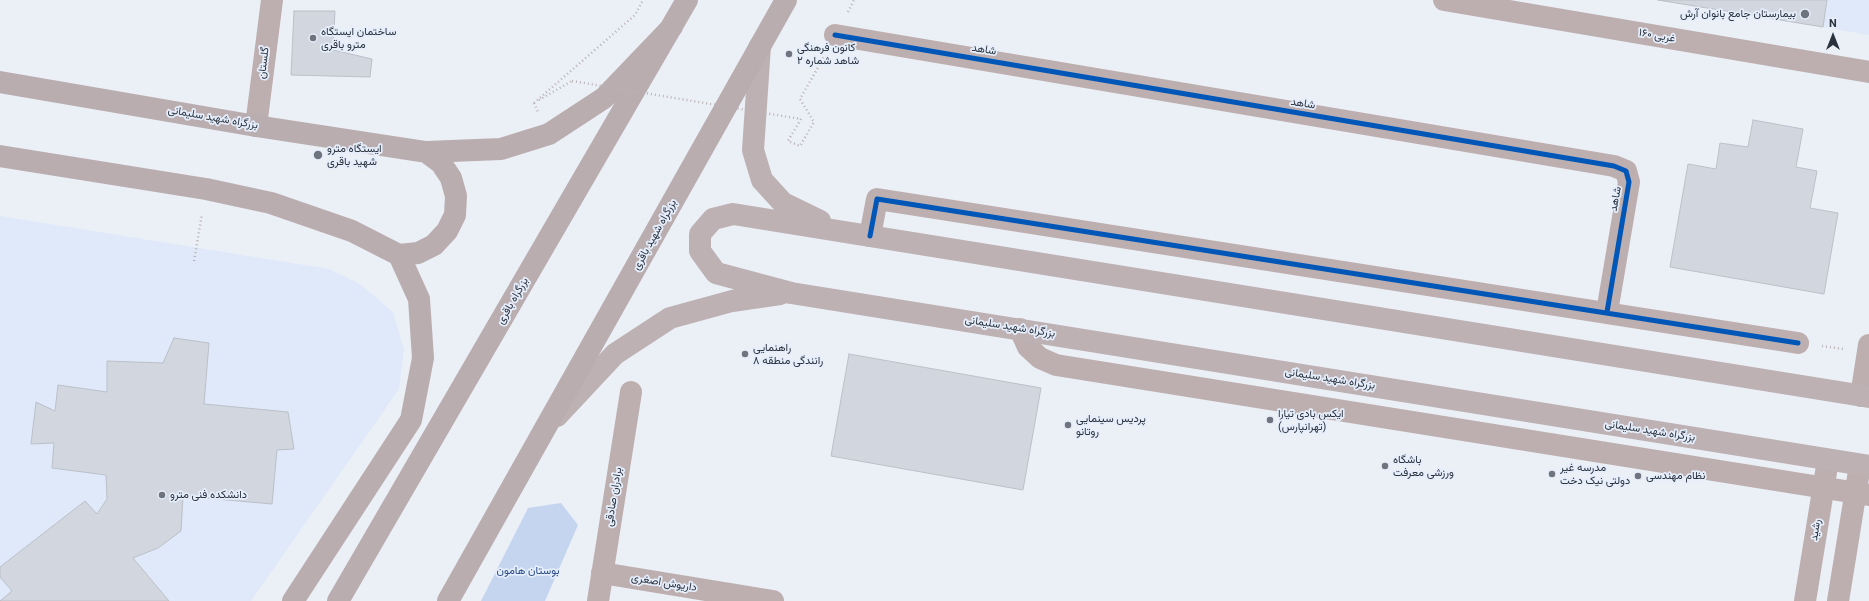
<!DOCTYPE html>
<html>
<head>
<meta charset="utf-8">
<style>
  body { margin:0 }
  #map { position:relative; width:1869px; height:601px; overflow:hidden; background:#ebeff6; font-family:Roboto,sans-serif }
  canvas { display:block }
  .north { position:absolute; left:1813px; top:16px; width:40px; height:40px; -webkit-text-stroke:3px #e6eefb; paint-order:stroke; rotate:0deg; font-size:11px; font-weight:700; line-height:16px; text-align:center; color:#2a323e }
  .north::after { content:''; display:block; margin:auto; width:14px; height:18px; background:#2a323e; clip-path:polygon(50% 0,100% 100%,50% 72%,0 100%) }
</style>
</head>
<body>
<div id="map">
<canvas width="1869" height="601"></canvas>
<div class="north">N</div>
</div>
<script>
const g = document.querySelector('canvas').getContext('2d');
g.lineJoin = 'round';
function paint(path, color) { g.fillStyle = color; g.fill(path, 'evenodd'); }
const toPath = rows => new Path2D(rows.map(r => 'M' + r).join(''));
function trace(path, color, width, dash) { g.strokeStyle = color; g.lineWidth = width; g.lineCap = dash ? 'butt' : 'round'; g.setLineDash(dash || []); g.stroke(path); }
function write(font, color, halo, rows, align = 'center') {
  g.font = font + ' Roboto,Vazirmatn,sans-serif'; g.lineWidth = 3.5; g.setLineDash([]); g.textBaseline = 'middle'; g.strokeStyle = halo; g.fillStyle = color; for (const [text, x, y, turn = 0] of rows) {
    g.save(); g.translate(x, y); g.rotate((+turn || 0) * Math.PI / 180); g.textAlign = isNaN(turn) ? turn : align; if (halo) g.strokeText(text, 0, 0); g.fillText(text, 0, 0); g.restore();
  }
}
paint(toPath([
  [1658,0,1869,0,1869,35,1823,27],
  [0,216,329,269,360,284,393,312,404,350,399,389,251,601,0,601]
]), '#e0e9f9');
paint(toPath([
  [561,503,578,525,545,601,481,601,528,508]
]), '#c5d5f0');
const building = toPath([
  [1658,0,1827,0,1823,27,1658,0],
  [294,11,335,11,333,50,372,59,370,77,291,75,294,11],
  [1753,120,1803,129,1796,167,1817,171,1810,208,1838,213,1824,294,1670,267,1688,164,1716,169,1720,143,1748,147,1753,120],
  [174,338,209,343,204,404,288,412,294,449,277,450,272,504,183,496,181,531,158,548,133,558,169,601,0,601,12,591,0,577,0,567,85,501,97,514,107,499,106,475,52,468,54,443,31,444,36,402,55,411,58,385,107,392,107,361,163,363,174,338],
  [849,354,1041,388,1023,490,831,456,849,354]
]);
paint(building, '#d1d6df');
trace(building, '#bbc0c9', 1);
trace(toPath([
  [848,12,854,0],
  [539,100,572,81],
  [534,103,635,15,643,0],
  [534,103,538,112],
  [801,119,788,141,800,146,814,122,800,99,824,57],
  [194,261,202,214],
  [1822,346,1843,349]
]), '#bab3b5', 2.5, [1, 3]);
trace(toPath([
  [1444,0,1869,72],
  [835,35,1614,166,1626,171,1629,182,1607,312],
  [256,126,272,0],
  [870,236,877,199,1798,343],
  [1020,329,1028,347,1040,358,1056,365,1869,495],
  [1861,396,1869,345],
  [602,573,773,601],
  [598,601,631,392],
  [1805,601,1828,460],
  [1838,601,1860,465]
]), '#bdafaf', 22);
trace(toPath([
  [760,46,753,150,762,180,783,203,820,221],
  [1869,397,733,214,713,219,700,234,700,251,716,273,791,293,1869,466],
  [557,416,615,354,670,318,732,301,780,294]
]), '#bdb1b3', 22);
trace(toPath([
  [0,82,256,126,426,152,501,149,549,134,604,98,672,27],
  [0,156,206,189,271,203,352,231,399,255],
  [399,255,418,253,434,245,447,231,455,215,456,196,451,178,441,163,426,152],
  [293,601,411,420,423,358,419,299,399,255],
  [338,601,687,0],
  [448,601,786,0]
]), '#baadb0', 22);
trace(toPath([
  [572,81,801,119]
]), '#bab3b5', 2.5, [1, 3]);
trace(toPath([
  [835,35,1614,166,1626,171,1629,182,1607,312],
  [870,236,877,199,1798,343]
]), '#0057b8', 5);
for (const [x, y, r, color] of [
  [1805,14,5,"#6e747e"],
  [313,38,4,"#6e747e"],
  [789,54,4,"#6e747e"],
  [318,155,5,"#6e747e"],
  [745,354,4,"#6e747e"],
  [1270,420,4,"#6e747e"],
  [1068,425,4,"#6e747e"],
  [1385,466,4,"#6e747e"],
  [1552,474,4,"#6e747e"],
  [1638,476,4,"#6e747e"],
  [162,495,4,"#6e747e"]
]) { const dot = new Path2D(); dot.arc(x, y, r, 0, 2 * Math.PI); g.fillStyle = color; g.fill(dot); trace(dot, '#e6eefb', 1.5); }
write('11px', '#2a323e', '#e6eefb', [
  ["بیمارستان جامع بانوان آرش",1796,14,"right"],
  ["ساختمان ایستگاه",321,32],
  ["مترو باقری",321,45],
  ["کانون فرهنگی",797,48],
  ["شاهد شماره ۲",797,61],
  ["ایستگاه مترو",327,149],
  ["شهید باقری",327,162],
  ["راهنمایی",753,348],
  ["رانندگی منطقه ۸",753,361],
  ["ایکس بادی تیارا",1278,414],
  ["(تهرانپارس)",1278,427],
  ["پردیس سینمایی",1076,419],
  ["روتانو",1076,432],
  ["باشگاه",1393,460],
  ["ورزشی معرفت",1393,473],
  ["مدرسه غیر",1560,468],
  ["دولتی نیک دخت",1560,481],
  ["نظام مهندسی",1646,476],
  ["دانشکده فنی مترو",170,495]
], 'left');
write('11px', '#2a323e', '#e6eefb', [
  ["۱۶۰ غربی",1657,36,10],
  ["شاهد",984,50,9],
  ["گلستان",264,63,-83],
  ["شاهد",1303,104,9],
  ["بزرگراه شهید سلیمانی",213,118,10],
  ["شاهد",1616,199,-80],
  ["بزرگراه شهید باقری",655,235,-61],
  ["بزرگراه باقری",513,301,-60],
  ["بزرگراه شهید سلیمانی",1010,327,9],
  ["بزرگراه شهید سلیمانی",1330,379,9],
  ["بزرگراه شهید سلیمانی",1650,431,9],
  ["برادران صادقی",614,497,-81],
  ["رشید",1816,530,-81],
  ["داریوش اصغری",664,583,9]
]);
write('11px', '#2a4b88', '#e6eefb', [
  ["بوستان هامون",528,571]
]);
</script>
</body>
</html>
